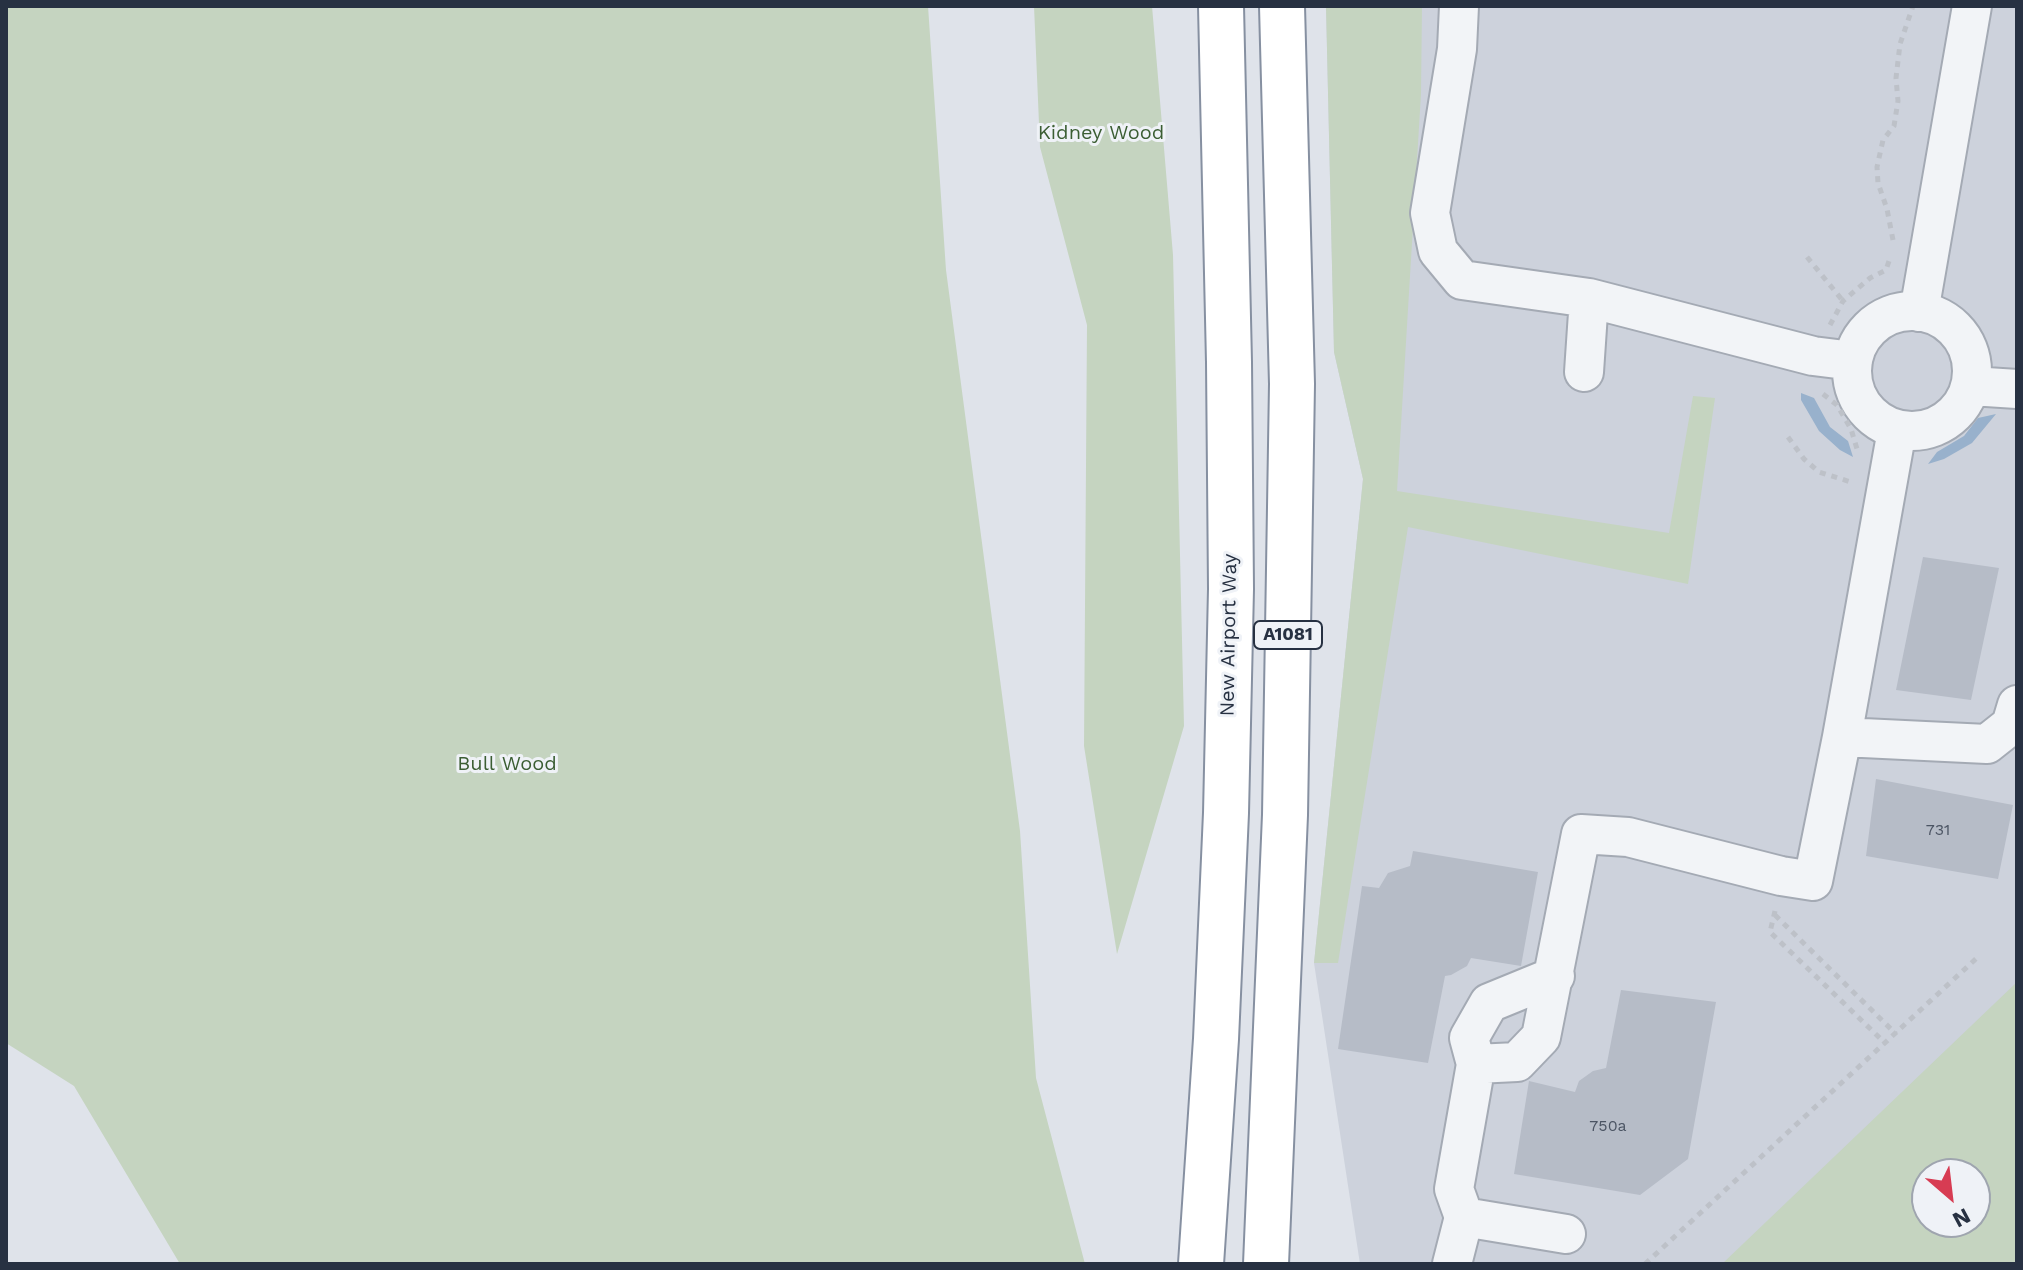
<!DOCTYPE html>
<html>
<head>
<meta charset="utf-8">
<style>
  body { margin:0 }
  #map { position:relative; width:2023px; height:1270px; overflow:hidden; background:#dfe3ea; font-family:"Work Sans",sans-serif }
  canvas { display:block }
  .frame { position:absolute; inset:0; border:8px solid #273142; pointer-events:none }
  .north { position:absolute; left:1911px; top:1158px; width:80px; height:80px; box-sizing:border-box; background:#eff2f7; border:2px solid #9fa5af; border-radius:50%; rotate:152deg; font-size:22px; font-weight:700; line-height:32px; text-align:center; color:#273142 }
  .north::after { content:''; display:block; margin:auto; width:28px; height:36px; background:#d73c53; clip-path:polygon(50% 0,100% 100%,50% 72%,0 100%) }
</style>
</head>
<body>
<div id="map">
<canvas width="2023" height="1270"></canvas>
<div class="frame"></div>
<div class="north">N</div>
</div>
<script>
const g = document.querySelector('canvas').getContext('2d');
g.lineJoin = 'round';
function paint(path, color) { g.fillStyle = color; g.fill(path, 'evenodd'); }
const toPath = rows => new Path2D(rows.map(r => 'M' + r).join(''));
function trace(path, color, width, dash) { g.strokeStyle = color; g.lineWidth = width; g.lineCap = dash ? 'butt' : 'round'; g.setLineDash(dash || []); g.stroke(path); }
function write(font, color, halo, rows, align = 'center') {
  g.font = font + ' "Work Sans",sans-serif'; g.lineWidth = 6; g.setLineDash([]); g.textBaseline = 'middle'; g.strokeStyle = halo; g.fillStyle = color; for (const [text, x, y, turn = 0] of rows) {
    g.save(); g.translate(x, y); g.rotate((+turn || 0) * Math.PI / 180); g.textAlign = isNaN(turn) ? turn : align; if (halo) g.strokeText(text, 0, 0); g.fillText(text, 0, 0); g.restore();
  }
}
paint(toPath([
  [1326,6,2017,6,2017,1264,1360,1264,1314,963,1363,479,1334,352],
  [1927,1174,1975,1174,1975,1222,1927,1222]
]), '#cdd2dc');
paint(toPath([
  [6,6,928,6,946,270,1020,831,1036,1078,1085,1264,180,1264,74,1086,6,1043],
  [1034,6,1152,6,1173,255,1184,726,1117,954,1084,746,1087,325,1040,147],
  [1326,6,1422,6,1421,94,1397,491,1669,533,1693,396,1715,398,1688,584,1408,527,1338,963,1314,963,1363,479,1334,352],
  [2017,982,2017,1264,1722,1264],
  [1975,1174,1975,1222,1927,1222,1927,1174]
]), '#c5d4c0');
paint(toPath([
  [1801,393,1814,398,1830,427,1848,441,1853,457,1840,450,1819,431,1801,400],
  [1996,414,1972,443,1944,459,1928,464,1937,452,1964,436,1978,418]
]), '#98b1cc');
paint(toPath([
  [1923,557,1999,568,1971,700,1896,690],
  [1876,779,2013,805,1998,879,1866,856],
  [1413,851,1538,872,1521,966,1471,958,1467,966,1451,975,1445,976,1428,1063,1338,1049,1362,886,1379,888,1388,873,1410,866],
  [1621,990,1716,1002,1688,1159,1640,1195,1514,1174,1529,1081,1575,1092,1579,1081,1593,1071,1606,1068]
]), '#b6bcc7');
const minor = toPath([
  [1459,6,1457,49,1430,213,1438,251,1462,280,1589,298,1813,356,1853,361],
  '1852 371a60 60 0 1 1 120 0a60 60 0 1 1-120 0Z',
  [1919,312,1972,6],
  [1584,372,1589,298],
  [1971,386,2017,389],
  [1842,737,1987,744,2011,725,2017,705],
  [1476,1064,1517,1062,1541,1037,1581,834,1628,837,1781,876,1813,881,1842,737,1897,430],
  [1464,1217,1566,1234],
  [1452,1264,1464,1217,1454,1189,1476,1064,1469,1038,1489,1003,1555,976]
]);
const highway = toPath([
  [1201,1264,1216,1039,1226,813,1231,589,1229,362,1221,6],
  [1266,1264,1285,815,1292,384,1282,6]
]);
trace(minor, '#a4aab4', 42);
trace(highway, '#8690a1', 48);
trace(toPath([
  [1893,240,1887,209,1878,183,1877,167,1883,140,1894,126,1898,101,1896,78,1900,44,1913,6],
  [1807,257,1843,301],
  [1830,325,1843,301,1870,278,1886,270,1889,261],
  [1823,394,1837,405,1851,429,1857,449],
  [1788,437,1804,459,1819,472,1854,483],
  [1775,911,1770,932,1886,1044],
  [1775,915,1896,1034],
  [1645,1264,1979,956]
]), '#bdc1c8', 5, [6, 6]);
trace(minor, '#f2f4f7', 38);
trace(highway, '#fff', 44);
write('16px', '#4b5463', null, [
  ["731",1938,830],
  ["750a",1608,1126]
]);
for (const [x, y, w] of [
  [1288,635,68]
]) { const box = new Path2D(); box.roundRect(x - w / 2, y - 14, w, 28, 6); g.fillStyle = '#eff2f7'; g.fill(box); trace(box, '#273142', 2); }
write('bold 18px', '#273142', null, [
  ["A1081",1288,635]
]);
write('20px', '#3b5e33', '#eff2f7', [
  ["Kidney Wood",1101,133],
  ["Bull Wood",507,764]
]);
write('20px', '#273142', '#eff2f7', [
  ["New Airport Way",1229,635,-89]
]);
</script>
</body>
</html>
